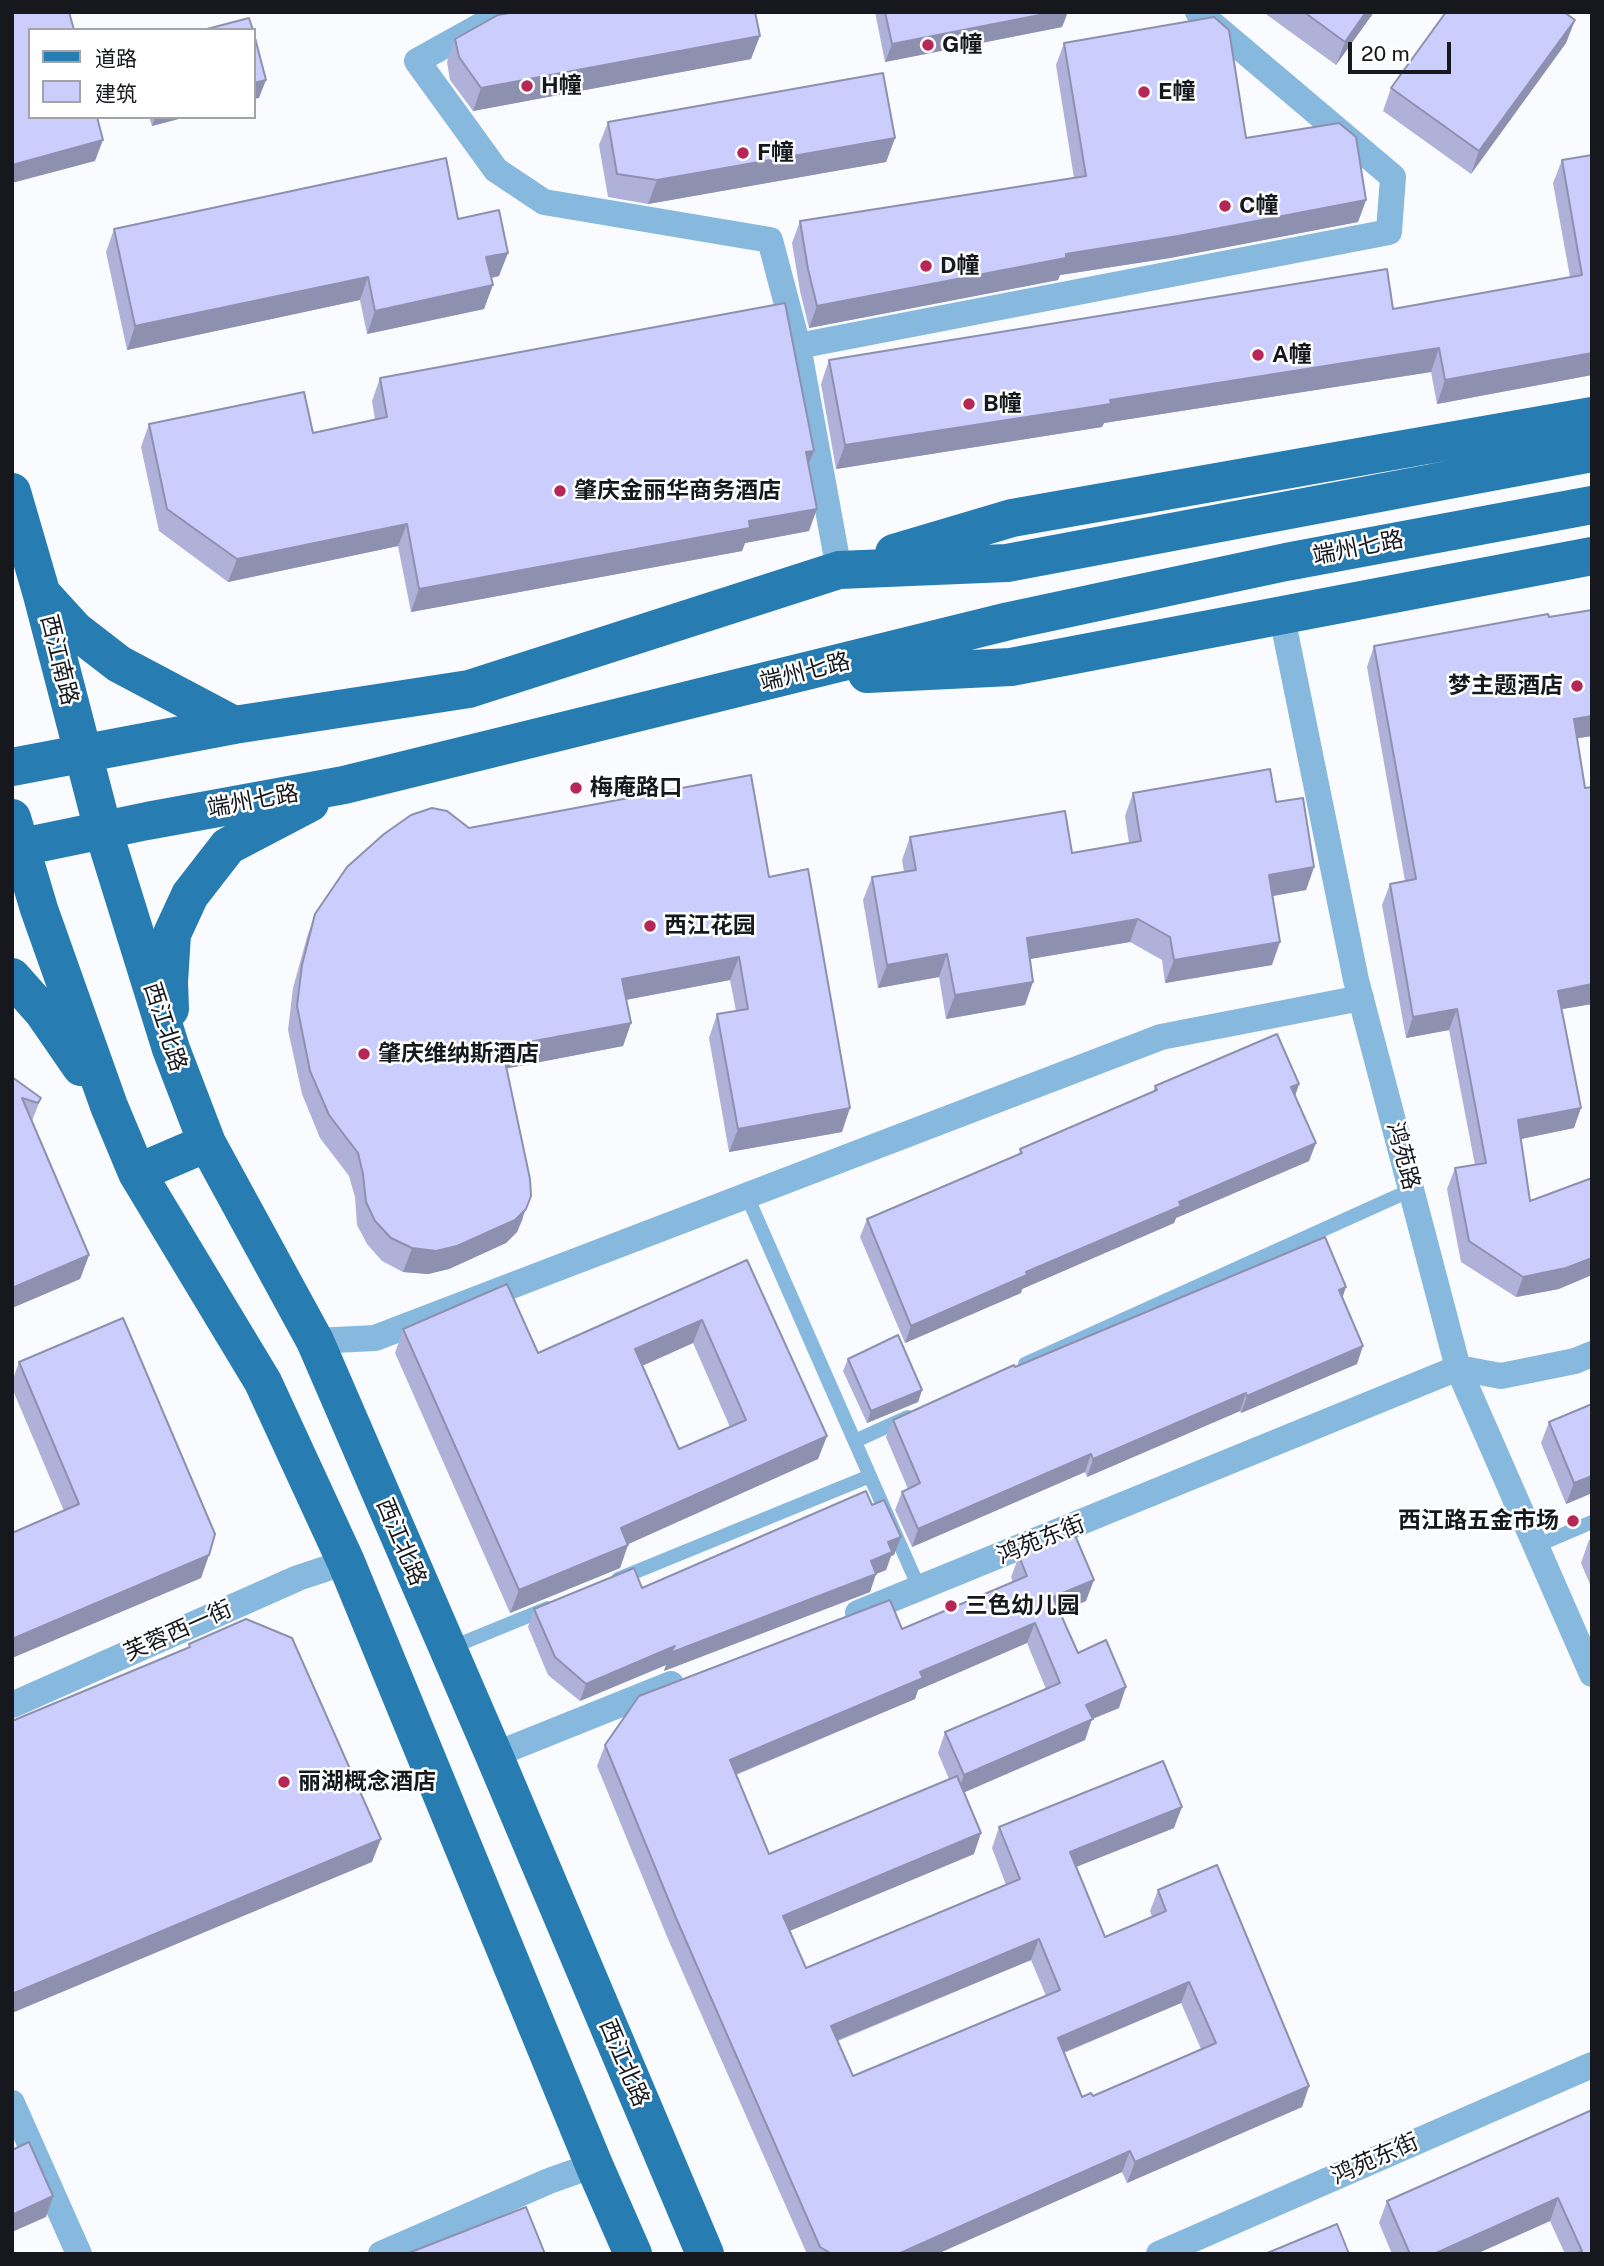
<!DOCTYPE html>
<html>
<head>
<meta charset="utf-8">
<style>
  body { margin:0 }
  #map { position:relative; width:1604px; height:2266px; overflow:hidden; background:#fafbfe; font-family:"Public Sans","Noto Sans SC",sans-serif }
  canvas { display:block }
  .frame { position:absolute; inset:0; border:14px solid #16181d; pointer-events:none }
  .legend { position:absolute; left:28px; top:28px; width:228px; height:91px; box-sizing:border-box; background:#fff; border:2px solid #a2a3a5; margin:0; padding:9px 12px; list-style:none; font-size:21px; color:#16181d }
  .legend li { display:flex; align-items:center; gap:14px; height:35px }
  .legend b { width:35px; border:2px solid #a2a3a5 }
  .scale { position:absolute; left:1348px; top:42px; width:103px; height:32px; box-sizing:border-box; border:4px solid #16181d; border-top:0; padding-left:9px; font-size:21px; line-height:24px; white-space:nowrap; color:#16181d; -webkit-text-stroke:5px #fff; paint-order:stroke }
</style>
</head>
<body>
<div id="map">
<canvas width="1604" height="2266"></canvas>
<div class="frame"></div>
<ul class="legend">
<li><b style="height:9px;background:#277db2"></b>道路</li>
<li><b style="height:19px;background:#cbcefc"></b>建筑</li>
</ul>
<div class="scale">20 m</div>
</div>
<script>
const g = document.querySelector('canvas').getContext('2d');
g.lineJoin = 'round';
const toPath = rows => new Path2D(rows.map(r => 'M' + r).join(''));
function trace(path, color, width, dash) { g.strokeStyle = color; g.lineWidth = width; g.lineCap = dash ? 'butt' : 'round'; g.setLineDash(dash || []); g.stroke(path); }
function paint(path, color) { g.fillStyle = color; g.fill(path, 'evenodd'); }
function write(font, color, halo, rows, align = 'center') {
  g.font = font + ' "Public Sans","Noto Sans SC",sans-serif'; g.lineWidth = 5; g.setLineDash([]); g.textBaseline = 'middle'; g.strokeStyle = halo; g.fillStyle = color; for (const [text, x, y, turn = 0] of rows) {
    g.save(); g.translate(x, y); g.rotate((+turn || 0) * Math.PI / 180); g.textAlign = isNaN(turn) ? turn : align; if (halo) g.strokeText(text, 0, 0); g.fillText(text, 0, 0); g.restore();
  }
}
trace(toPath([
  [747,1196,920,1590],
  [1025,1364,1411,1190],
  [855,1441,908,1417],
  [1536,1546,1592,1522],
  [618,1579,870,1476],
  [450,1648,548,1608]
]), '#87b9de', 14);
trace(toPath([
  [505,12,417,61,496,170,544,202,770,240,798,346,839,570],
  [798,346,1389,232,1393,177,1198,12],
  [1282,617,1356,980,1458,1368,1592,1674],
  [315,1341,375,1338,1161,1037,1361,998],
  [858,1613,1458,1368,1501,1376,1575,1361,1592,1354],
  [12,1705,298,1578,346,1562],
  [494,1755,671,1684],
  [12,2103,79,2254],
  [381,2254,549,2181,594,2165],
  [1159,2254,1592,2065]
]), '#87b9de', 26);
trace(toPath([
  [12,492,42,595,103,830,171,1049,207,1143,315,1341,494,1755,705,2254],
  [894,553,1012,518,1592,416],
  [44,596,75,630,119,664,234,725],
  [867,674,1011,667,1592,556],
  [12,767,234,725,469,689,839,570,1007,563,1592,453],
  [12,818,39,909,109,1106,137,1173,263,1382,346,1562,594,2165,633,2254],
  [12,849,147,821,344,785,1009,621,1286,562,1592,505],
  [12,977,43,1012,81,1067],
  [170,1009,169,982,172,934,190,895,228,846,310,803],
  [137,1173,207,1143]
]), '#277db2', 38);
paint(toPath([
  [875,12,1068,12,1062,27,885,62],
  [1263,12,1374,12,1336,65],
  [1575,20,1566,43,1471,174,1383,111,1391,88],
  [455,39,751,59,473,111,450,80,447,62],
  [1064,43,1366,200,1358,222,1170,258,1060,275,1058,280,809,328,800,291,792,243,800,221,1074,178,1056,65],
  [149,117,186,117,152,126],
  [608,122,895,138,886,162,648,204,608,197,599,145],
  [1592,155,1592,375,1437,404,1431,372,1104,423,1102,427,836,469,821,384,829,360,1393,309,1570,277,1553,183,1562,160],
  [458,219,499,276,491,278,484,309,367,334,360,300,127,350,106,252,114,229],
  [380,378,809,464,809,531,745,543,742,551,411,612,398,546,228,582,159,531,141,447,149,424,313,433,375,420,372,401],
  [1374,646,1592,736,1577,738,1585,788,1592,787,1592,1004,1562,1009,1574,1128,1521,1139,1530,1201,1559,1289,1516,1297,1461,1262,1447,1189,1455,1168,1475,1165,1449,1030,1406,1038,1382,905,1390,884,1405,881,1367,667],
  [1133,793,1276,802,1314,867,1306,890,1273,896,1272,965,1165,983,1162,960,1130,942,1030,959,1025,1005,946,1019,939,977,878,988,863,900,872,877,904,872,902,860,910,837,1072,853,1129,843,1125,816],
  [469,828,769,877,842,1132,729,1152,709,1038,717,1014,736,1011,730,980,626,1000,631,1023,623,1046,507,1068,523,1219,517,1232,506,1243,449,1269,428,1274,403,1272,382,1261,367,1244,357,1225,355,1197,349,1176,320,1138,302,1094,288,1030,293,988,307,937,315,914],
  [12,1077,41,1098,32,1121,89,1255,80,1279,12,1308],
  [1299,1084,1295,1095,1309,1161,1176,1218,1174,1223,1022,1289,1021,1293,905,1343,860,1237,867,1219,1019,1154,1020,1149,1153,1092,1155,1086],
  [747,1260,827,1436,818,1459,628,1544,620,1568,510,1613,395,1353,403,1329,538,1353],
  [693,1343,730,1427,679,1449,642,1366],
  [1343,1297,1357,1364,1241,1413,1240,1411,1087,1477,1085,1472,912,1547,895,1510,902,1492,908,1489,886,1437,893,1420,1015,1367],
  [848,1359,922,1390,918,1402,867,1423,843,1371],
  [19,1362,209,1555,201,1578,12,1658,12,1533,64,1511,12,1388,12,1382],
  [1549,1422,1592,1493,1566,1504,1541,1443],
  [872,1505,901,1537,894,1555,891,1556,886,1570,876,1574,870,1592,664,1671,666,1665,580,1701,548,1675,528,1627,534,1609,642,1588],
  [1592,1539,1592,1589,1581,1563,1589,1540],
  [1019,1556,1086,1601,1060,1612,1078,1653,1119,1708,1092,1719,1085,1740,964,1792,974,1854,789,1931,806,1968,1006,1885,992,1848,999,1827,1174,1828,1076,1867,1105,1937,1152,1917,1150,1911,1158,1890,1309,2086,1302,2107,1127,2183,1122,2172,937,2254,807,2254,668,1939,597,1766,605,1745,902,1629,1013,1582,1011,1577],
  [1027,1643,1046,1689,945,1732,938,1753,949,1779,769,1854,736,1775,915,1699,918,1690],
  [1031,1960,1046,1996,853,2076,838,2041],
  [1181,2003,1201,2049,1093,2096,1082,2097,1064,2053],
  [1592,2110,1592,2254,1565,2254,1550,2221,1476,2254,1392,2254,1379,2223,1387,2201]
]), '#afb1d9');
paint(toPath([
  [1055,12,1068,12,1062,27,885,62,892,44],
  [1366,12,1374,12,1336,65,1345,42],
  [1575,20,1566,43,1471,174,1479,151],
  [760,36,751,59,473,111,481,88],
  [266,80,259,98,254,99,254,83],
  [155,117,186,117,152,126],
  [895,138,886,162,648,204,657,180],
  [103,140,95,161,12,183,12,165],
  [1366,200,1358,222,1170,258,1060,275,1058,280,809,328,817,306,1066,254],
  [508,253,499,276,478,281,486,257],
  [368,277,360,300,127,350,135,326],
  [493,285,484,309,367,334,375,311],
  [1439,348,1431,372,1104,423,1102,427,836,469,845,445,1110,400],
  [1592,353,1592,375,1437,404,1445,380],
  [814,451,805,473,806,452],
  [817,509,809,531,745,543,742,551,411,612,419,589,749,521],
  [407,524,398,546,228,582,237,559],
  [1592,716,1592,736,1566,740,1574,719],
  [1314,867,1306,890,1261,898,1269,875],
  [1138,919,1130,942,1018,961,1027,938],
  [1280,942,1272,965,1165,983,1174,960],
  [947,954,939,977,878,988,887,965],
  [739,957,730,980,614,1002,622,979],
  [1033,982,1025,1005,946,1019,955,995],
  [1592,984,1592,1004,1551,1011,1558,991],
  [1457,1009,1449,1030,1406,1038,1413,1017],
  [631,1023,623,1046,494,1071,502,1047],
  [1299,1084,1293,1102,1291,1087],
  [850,1108,842,1132,729,1152,738,1129],
  [1581,1108,1574,1128,1511,1141,1518,1120],
  [1316,1143,1309,1161,1176,1218,1174,1223,1022,1289,1021,1293,905,1343,911,1326,1179,1202],
  [531,1196,517,1232,506,1243,449,1269,428,1274,403,1272,412,1248],
  [89,1255,80,1279,12,1308,12,1288],
  [1592,1258,1592,1275,1559,1289,1516,1297,1523,1277],
  [1346,1287,1340,1305,1339,1290],
  [702,1320,693,1343,626,1373,635,1349],
  [1363,1346,1357,1364,1241,1413,1247,1396],
  [922,1390,918,1402,867,1423,871,1411],
  [1246,1393,1240,1411,1087,1477,1093,1459],
  [827,1436,818,1459,615,1550,628,1545,620,1568,510,1613,519,1590,621,1528],
  [1091,1454,1085,1472,912,1547,918,1529],
  [1592,1476,1592,1493,1566,1504,1574,1483],
  [901,1537,894,1555,891,1556,886,1570,864,1579,871,1561,888,1542],
  [209,1555,201,1578,12,1658,12,1639],
  [876,1574,870,1592,664,1671,666,1665,580,1701,586,1684,675,1646],
  [1094,1580,1086,1601,1046,1618,1053,1597],
  [1035,1623,1027,1643,918,1690,915,1699,722,1780,730,1760,920,1672],
  [1126,1687,1119,1708,1092,1719,1085,1740,956,1796,964,1775,1086,1705],
  [1182,1807,1174,1828,1063,1872,1070,1852],
  [981,1833,974,1854,775,1937,783,1916],
  [381,1839,372,1862,12,2013,12,1994],
  [1039,1939,1031,1960,823,2046,831,2026],
  [1189,1982,1181,2003,1050,2058,1058,2038],
  [1309,2086,1302,2107,1127,2183,1135,2162],
  [1130,2151,1122,2172,937,2254,898,2254],
  [53,2196,46,2217,12,2232,12,2215],
  [1558,2198,1550,2221,1476,2254,1434,2254]
]), '#8e90b0');
const building = toPath([
  [12,12,69,12,74,30,30,30,30,117,97,117,103,140,12,165,12,12],
  [515,12,755,12,760,36,481,88,459,57,455,39,498,15,515,12],
  [885,12,1055,12,892,44,885,12],
  [1304,12,1366,12,1345,42,1304,12],
  [1446,12,1564,12,1575,20,1479,151,1391,88,1446,12],
  [1214,17,1229,30,1246,138,1339,123,1356,137,1366,200,1178,236,1066,254,1066,258,817,306,808,269,800,221,1086,176,1064,43,1214,17],
  [249,18,253,30,203,30,249,18],
  [254,34,266,80,254,83,254,34],
  [883,73,895,138,657,180,617,174,608,122,883,73],
  [1592,155,1592,353,1445,380,1439,348,1110,400,1111,404,845,445,829,360,1387,269,1393,309,1582,275,1562,160,1592,155],
  [446,158,458,219,499,210,508,253,486,257,493,285,375,311,368,277,135,326,114,229,446,158],
  [785,303,814,451,806,452,817,509,749,521,750,528,419,589,407,524,237,559,167,509,149,424,304,392,313,433,387,417,380,378,785,303],
  [1592,610,1592,716,1574,719,1585,788,1592,787,1592,984,1558,991,1581,1108,1518,1120,1530,1201,1592,1178,1592,1258,1566,1268,1523,1277,1469,1241,1455,1168,1486,1163,1457,1009,1413,1017,1390,884,1416,879,1374,646,1548,614,1549,617,1592,610],
  [1270,769,1276,802,1303,798,1314,867,1269,875,1280,942,1174,960,1170,937,1138,919,1027,938,1033,982,955,995,947,954,887,965,872,877,916,870,910,837,1065,811,1072,853,1141,841,1133,793,1270,769],
  [751,775,769,877,808,869,850,1108,738,1129,717,1014,748,1009,739,957,622,979,631,1023,502,1047,530,1179,531,1196,526,1209,515,1220,457,1246,436,1251,412,1248,391,1238,375,1221,366,1202,363,1174,358,1153,329,1115,310,1071,297,1006,302,965,315,914,347,867,384,834,411,815,432,808,447,811,469,828,751,775],
  [1277,1034,1299,1084,1291,1087,1316,1143,1179,1202,1181,1206,1026,1272,1027,1275,911,1326,867,1219,1022,1153,1020,1149,1157,1090,1155,1086,1277,1034],
  [12,1077,41,1098,38,1103,22,1098,89,1255,12,1288,12,1077],
  [1325,1237,1346,1287,1339,1290,1363,1346,1247,1396,1246,1393,1093,1459,1091,1454,918,1529,902,1492,920,1483,893,1420,1014,1365,1015,1367,1325,1237],
  [747,1260,827,1436,621,1528,628,1545,519,1590,403,1329,507,1284,538,1353,747,1260],
  [702,1320,746,1420,679,1449,635,1349,702,1320],
  [123,1318,215,1534,209,1555,12,1639,12,1533,79,1504,19,1362,123,1318],
  [898,1335,922,1390,871,1411,848,1359,898,1335],
  [1592,1404,1592,1476,1574,1483,1549,1422,1592,1404],
  [866,1491,872,1505,884,1500,901,1537,888,1542,892,1552,871,1561,876,1574,670,1653,675,1646,586,1684,555,1657,534,1609,634,1568,642,1588,866,1491],
  [1074,1533,1094,1580,1053,1597,1078,1653,1106,1640,1126,1687,1086,1705,1093,1719,964,1775,945,1732,1060,1683,1035,1623,920,1672,923,1678,730,1760,769,1854,957,1776,981,1833,783,1916,806,1968,1020,1879,999,1827,1163,1761,1182,1807,1070,1852,1105,1937,1166,1911,1158,1890,1217,1865,1309,2086,1135,2162,1130,2151,898,2254,832,2254,820,2247,676,1918,605,1745,639,1696,890,1600,902,1629,1027,1576,1019,1556,1074,1533],
  [1039,1939,1060,1990,853,2076,831,2026,1039,1939],
  [1189,1982,1216,2043,1093,2096,1091,2093,1082,2097,1058,2038,1189,1982],
  [246,1619,292,1638,381,1839,12,1994,12,1721,190,1647,189,1644,246,1619],
  [1592,2110,1592,2254,1576,2254,1582,2251,1558,2198,1434,2254,1410,2254,1387,2201,1592,2110],
  [29,2142,53,2196,12,2215,12,2150,29,2142],
  [526,2207,545,2254,406,2254,526,2207],
  [1337,2224,1349,2254,1265,2254,1337,2224]
]);
paint(building, '#cbcefc');
trace(building, '#8e90b0', 2);
for (const [x, y, r, color] of [
  [928,45,7,"#b62757"],
  [527,86,7,"#b62757"],
  [1144,92,7,"#b62757"],
  [743,153,7,"#b62757"],
  [1225,206,7,"#b62757"],
  [926,266,7,"#b62757"],
  [1258,355,7,"#b62757"],
  [969,404,7,"#b62757"],
  [560,491,7,"#b62757"],
  [1577,686,7,"#b62757"],
  [576,788,7,"#b62757"],
  [650,926,7,"#b62757"],
  [364,1054,7,"#b62757"],
  [1573,1521,7,"#b62757"],
  [951,1606,7,"#b62757"],
  [284,1782,7,"#b62757"]
]) { const dot = new Path2D(); dot.arc(x, y, r, 0, 2 * Math.PI); g.fillStyle = color; g.fill(dot); trace(dot, '#fff', 2.5); }
write('bold 23px', '#16181d', '#fff', [
  ["G幢",942,45],
  ["H幢",541,86],
  ["E幢",1158,92],
  ["F幢",757,153],
  ["C幢",1239,206],
  ["D幢",940,266],
  ["A幢",1272,355],
  ["B幢",983,404],
  ["肇庆金丽华商务酒店",574,491],
  ["梦主题酒店",1563,686,"right"],
  ["梅庵路口",590,788],
  ["西江花园",664,926],
  ["肇庆维纳斯酒店",378,1054],
  ["西江路五金市场",1559,1521,"right"],
  ["三色幼儿园",965,1606],
  ["丽湖概念酒店",298,1782]
], 'left');
write('23px', '#16181d', '#fff', [
  ["端州七路",1358,548,-11],
  ["西江南路",59,660,76],
  ["端州七路",805,672,-14],
  ["端州七路",253,801,-10],
  ["西江北路",165,1027,72],
  ["鸿苑路",1403,1156,75],
  ["鸿苑东街",1041,1540,-22],
  ["西江北路",401,1542,67],
  ["芙蓉西一街",178,1631,-24],
  ["西江北路",624,2063,67],
  ["鸿苑东街",1375,2159,-24]
]);
</script>
</body>
</html>
